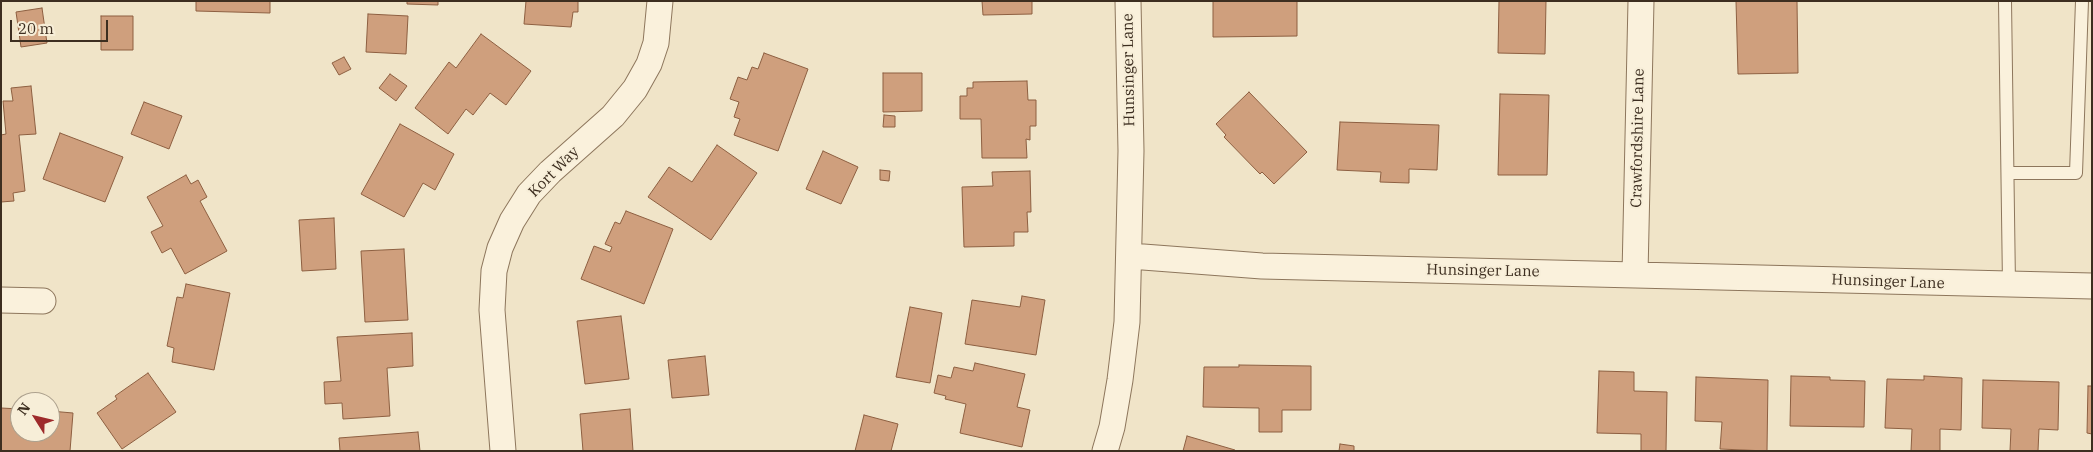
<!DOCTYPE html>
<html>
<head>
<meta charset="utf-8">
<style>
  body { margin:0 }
  #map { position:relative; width:2093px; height:452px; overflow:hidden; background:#f0e4c8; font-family:"IBM Plex Serif",serif }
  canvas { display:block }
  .frame { position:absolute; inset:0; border:2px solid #3d2e20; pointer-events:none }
  .north { position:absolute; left:10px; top:392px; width:50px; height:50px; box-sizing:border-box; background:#f7eed8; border:1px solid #ada18e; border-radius:50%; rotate:306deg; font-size:14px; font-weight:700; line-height:20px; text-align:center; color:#3d2e20 }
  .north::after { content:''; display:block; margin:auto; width:18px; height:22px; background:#9e2a2b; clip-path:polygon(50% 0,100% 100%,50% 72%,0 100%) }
  .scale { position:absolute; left:10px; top:20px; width:98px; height:22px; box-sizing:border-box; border:2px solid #3d2e20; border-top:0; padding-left:6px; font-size:15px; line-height:18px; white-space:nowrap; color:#3d2e20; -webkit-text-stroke:4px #f7eed8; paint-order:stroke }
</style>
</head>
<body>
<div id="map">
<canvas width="2093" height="452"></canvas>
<div class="frame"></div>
<div class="north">N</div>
<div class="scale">20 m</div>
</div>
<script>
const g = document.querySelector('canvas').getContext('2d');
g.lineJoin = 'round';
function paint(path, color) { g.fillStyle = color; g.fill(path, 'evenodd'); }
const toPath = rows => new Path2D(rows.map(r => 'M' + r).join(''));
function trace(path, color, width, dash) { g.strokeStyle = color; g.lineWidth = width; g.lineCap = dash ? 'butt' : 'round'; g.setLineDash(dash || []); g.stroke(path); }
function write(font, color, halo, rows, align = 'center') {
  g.font = font + ' "IBM Plex Serif",serif'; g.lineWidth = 4; g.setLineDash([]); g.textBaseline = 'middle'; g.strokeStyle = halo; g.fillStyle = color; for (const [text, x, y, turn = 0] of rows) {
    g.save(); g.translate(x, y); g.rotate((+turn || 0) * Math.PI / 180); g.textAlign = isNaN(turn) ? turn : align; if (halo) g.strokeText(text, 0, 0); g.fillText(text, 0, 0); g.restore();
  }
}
const building = toPath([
  [196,1,270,1,270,13,196,11,196,1],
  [407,1,438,1,438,5,407,4,407,1],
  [526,1,578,1,578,12,573,12,571,27,524,24,526,1],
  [982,1,1032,1,1032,14,983,15,982,1],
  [1213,1,1297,1,1297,36,1213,37,1213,1],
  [1499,1,1546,1,1545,54,1498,53,1499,1],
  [1736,1,1797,1,1798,73,1738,74,1736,1],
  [42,8,47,43,21,47,16,12,42,8],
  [368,14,408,16,406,54,366,52,368,14],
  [101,16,133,16,133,50,101,50,101,16],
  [481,34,531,71,506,105,490,93,473,115,466,109,448,134,415,108,449,62,456,68,481,34],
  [764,53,808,69,778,151,734,135,740,119,734,117,739,102,730,99,738,77,747,80,752,67,758,69,764,53],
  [344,57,351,69,339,75,332,63,344,57],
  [883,73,922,73,922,111,883,112,883,73],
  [390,74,407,86,396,101,379,88,390,74],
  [1027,81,1028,100,1036,100,1036,126,1030,126,1030,140,1026,139,1027,158,982,158,981,119,960,119,960,96,967,96,967,88,973,88,973,82,1027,81],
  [31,86,36,134,19,135,25,191,13,193,14,201,1,202,1,135,6,134,3,101,13,101,11,88,31,86],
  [1249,92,1307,152,1274,184,1262,172,1260,174,1224,137,1226,135,1216,124,1249,92],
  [1500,94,1549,95,1547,175,1498,175,1500,94],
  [144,102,182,116,169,149,131,134,144,102],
  [884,115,895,116,895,127,883,127,884,115],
  [1340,122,1439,125,1437,170,1409,169,1409,183,1380,182,1381,172,1337,170,1340,122],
  [400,124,454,154,435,190,423,183,404,217,361,194,400,124],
  [60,133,123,157,105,202,43,179,60,133],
  [717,145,757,173,711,240,648,197,669,167,692,182,717,145],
  [823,151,858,167,841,204,806,189,823,151],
  [880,170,890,171,889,181,880,180,880,170],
  [1030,171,1031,212,1027,212,1028,232,1014,232,1014,246,964,247,962,187,993,186,992,172,1030,171],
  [186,175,191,184,198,180,207,197,200,201,227,251,185,274,171,248,162,253,151,232,163,226,147,197,186,175],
  [626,211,673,229,644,304,581,279,594,246,610,252,612,247,605,244,615,222,620,224,626,211],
  [334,218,336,269,302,271,299,220,334,218],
  [404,249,408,320,365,322,361,251,404,249],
  [186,284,230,293,214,370,172,362,174,348,167,346,177,297,183,298,186,284],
  [1022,296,1045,300,1036,355,965,344,972,300,1020,307,1022,296],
  [910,307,942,313,930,383,896,377,910,307],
  [621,316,629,379,585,384,577,321,621,316],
  [412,333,413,366,387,368,390,416,343,419,342,403,325,404,324,382,341,381,337,337,412,333],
  [705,356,709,395,672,398,668,360,705,356],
  [975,363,1025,374,1017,407,1030,410,1022,447,960,433,966,404,945,399,946,396,934,393,938,375,951,378,954,367,973,371,975,363],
  [1239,365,1311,366,1311,410,1282,410,1282,432,1259,432,1259,408,1203,407,1204,367,1239,367,1239,365],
  [1599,371,1634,372,1634,391,1667,392,1666,451,1641,451,1641,434,1597,433,1599,371],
  [148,373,176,412,122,449,97,413,117,399,115,396,148,373],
  [1791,376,1830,377,1830,380,1865,381,1864,427,1790,426,1791,376],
  [1924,376,1962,378,1961,430,1940,429,1940,451,1911,451,1912,429,1885,428,1887,379,1924,380,1924,376],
  [1696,377,1768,380,1767,451,1720,449,1722,422,1695,421,1696,377],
  [1983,380,2059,382,2058,430,2039,429,2038,451,2010,451,2011,429,1982,428,1983,380],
  [2088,386,2092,386,2092,434,2087,433,2088,386],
  [1,408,20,409,20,432,50,432,50,411,73,413,70,451,1,451,1,408],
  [630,409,633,451,583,451,580,414,630,409],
  [864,415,898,424,891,451,855,451,864,415],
  [418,432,420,451,340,451,339,438,418,432],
  [1187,436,1235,450,1235,451,1183,451,1187,436],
  [1340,444,1354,446,1354,451,1339,451,1340,444]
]);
paint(building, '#cf9f7d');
trace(building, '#8d5f41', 1);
const lane = toPath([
  [2005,1,2009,285],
  [2008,173,2076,173,2082,1]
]);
const street = toPath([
  [1130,256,1262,266,2092,286],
  [1635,274,1641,1],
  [1,300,43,301],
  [503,451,492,310,494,271,500,248,512,221,529,194,550,172,613,116,635,89,649,64,656,43,660,1],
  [1105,451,1112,427,1120,380,1127,322,1131,151,1128,1]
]);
trace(lane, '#8d765c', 14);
trace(street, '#8d765c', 27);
trace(lane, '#faf1dc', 12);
trace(street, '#faf1dc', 25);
write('15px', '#3d2e20', '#f7eed8', [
  ["Hunsinger Lane",1129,70,-91],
  ["Crawfordshire Lane",1638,138,-89],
  ["Kort Way",554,172,-45],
  ["Hunsinger Lane",1483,271,1],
  ["Hunsinger Lane",1888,282,2]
]);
</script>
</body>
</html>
